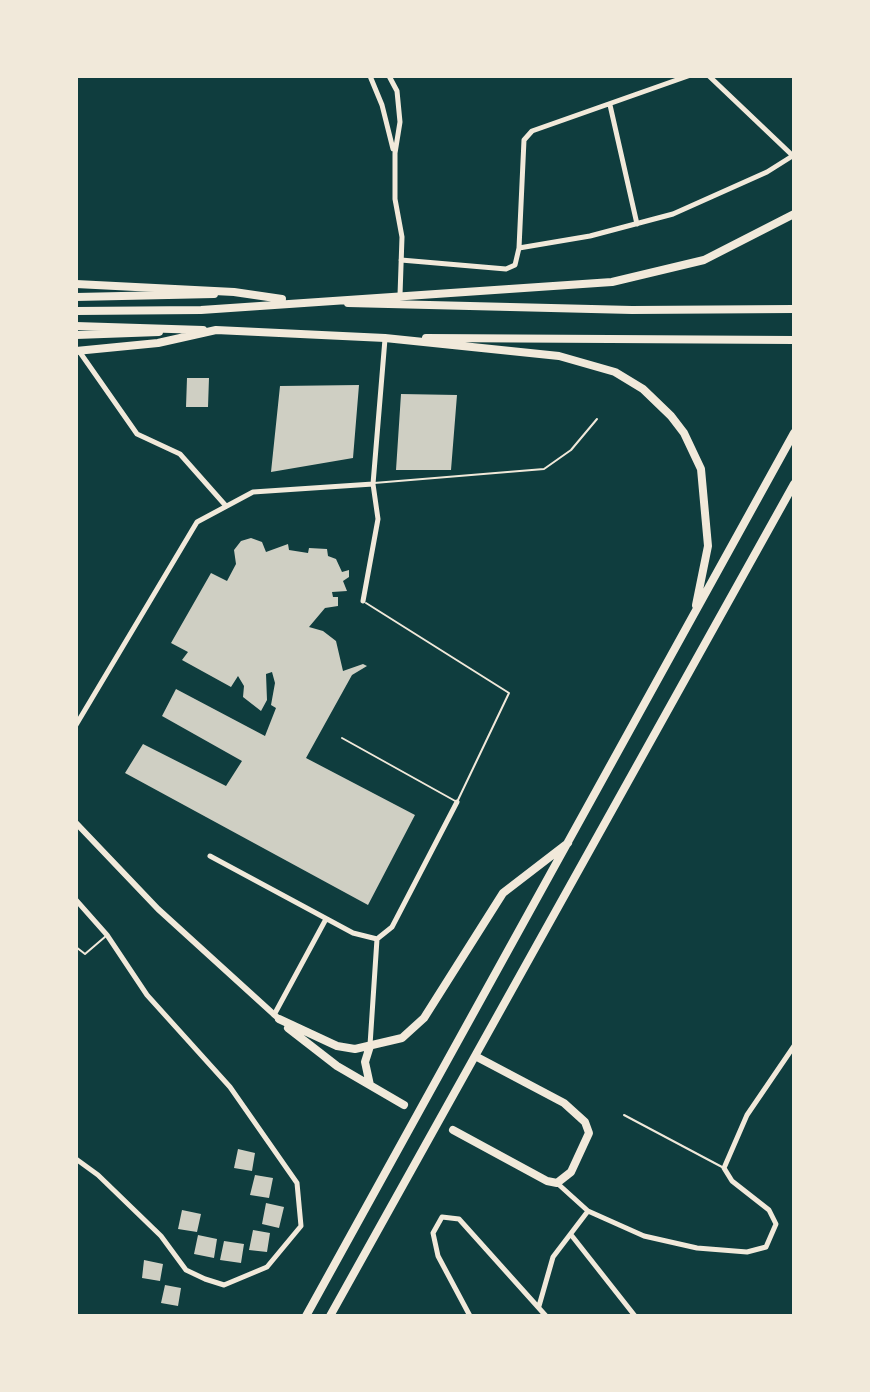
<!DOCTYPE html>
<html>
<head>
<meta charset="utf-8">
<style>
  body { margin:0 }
  #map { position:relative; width:870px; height:1392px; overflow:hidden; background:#0f3d3e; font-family:Figtree,sans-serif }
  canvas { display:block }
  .frame { position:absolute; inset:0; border:78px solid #f1e9da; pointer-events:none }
</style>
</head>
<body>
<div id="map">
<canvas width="870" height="1392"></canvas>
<div class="frame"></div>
</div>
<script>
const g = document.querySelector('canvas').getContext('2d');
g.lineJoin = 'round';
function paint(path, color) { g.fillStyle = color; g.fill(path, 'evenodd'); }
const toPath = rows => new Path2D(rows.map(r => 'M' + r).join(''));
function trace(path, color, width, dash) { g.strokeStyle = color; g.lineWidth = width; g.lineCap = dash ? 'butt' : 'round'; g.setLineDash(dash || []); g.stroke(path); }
paint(toPath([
  [187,378,209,378,208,407,186,407],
  [359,385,353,458,271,472,280,386],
  [401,394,457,395,451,470,396,470],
  [251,538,262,542,266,552,288,544,289,550,308,553,309,548,327,549,328,556,336,559,342,572,349,570,349,577,343,581,347,591,332,592,333,597,338,597,338,606,325,608,309,627,323,631,336,641,343,671,363,664,367,666,352,675,306,758,415,815,368,905,125,773,143,744,226,786,242,761,162,716,176,689,265,736,276,708,271,705,275,683,272,672,266,674,267,700,261,711,243,697,244,686,238,676,231,687,182,660,188,652,171,643,211,573,227,581,236,564,234,550,241,541],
  [238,1149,255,1153,252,1171,234,1168],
  [255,1175,273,1178,269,1198,250,1195],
  [266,1203,284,1207,279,1228,262,1224],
  [182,1210,201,1214,197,1232,178,1229],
  [253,1230,270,1233,267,1252,249,1250],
  [198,1235,217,1239,214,1258,194,1254],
  [224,1241,244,1244,241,1263,220,1260],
  [144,1260,163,1264,160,1281,142,1278],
  [165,1285,181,1288,178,1306,161,1303]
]), '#cfcfc3');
trace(toPath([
  [374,483,544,469,571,450,597,419],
  [342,738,457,802,509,693,366,603],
  [76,947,85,954,106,936],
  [624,1115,722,1167]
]), '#f1e9da', 2);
trace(toPath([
  [370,76,382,105,393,149],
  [389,76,397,91,400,122,395,153,395,199,402,237,400,295],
  [709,76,792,155],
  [610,105,637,224],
  [519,248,524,140,532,131,688,76],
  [401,260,506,269,515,265,519,248,590,236,673,214,767,172,794,155],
  [79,351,137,434,180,454,226,506],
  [363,601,378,519,373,484,385,339],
  [76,725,197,522,253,492,373,484],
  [210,856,353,933,377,939,392,927,457,802],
  [76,900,107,935,147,995,230,1087,297,1183,301,1226,267,1267,224,1285,205,1279,186,1270,161,1236,98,1175,76,1159],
  [274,1015,326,919],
  [370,1045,377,939],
  [557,1183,588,1211,644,1236,697,1248,747,1252,766,1247,776,1224,769,1210,732,1181,724,1168,747,1115,794,1046],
  [572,1236,635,1316],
  [539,1306,553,1257,588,1211],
  [470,1316,438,1256,433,1233,442,1217,459,1219,546,1316]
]), '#f1e9da', 5);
trace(toPath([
  [76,823,158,909,279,1019]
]), '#f1e9da', 6);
trace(toPath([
  [76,297,214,294],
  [76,335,159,332]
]), '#f1e9da', 8);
trace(toPath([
  [76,284,234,292,282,299],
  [348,303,632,310,794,309],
  [76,311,201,310,612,282,704,260,794,214],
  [76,326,203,330],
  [426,338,794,340],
  [76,351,158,343,216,330,385,338,559,356,615,372,643,389,671,416,684,433,701,469,708,546,696,605],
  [279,1019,337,1046,355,1049,402,1038,424,1018,503,893,568,843],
  [288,1028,337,1066,404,1105],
  [370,1085,365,1062,370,1046],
  [453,1130,547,1181,557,1183,571,1172,589,1133,585,1122,564,1103,477,1057],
  [306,1316,794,433],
  [330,1316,794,484]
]), '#f1e9da', 8);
</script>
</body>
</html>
